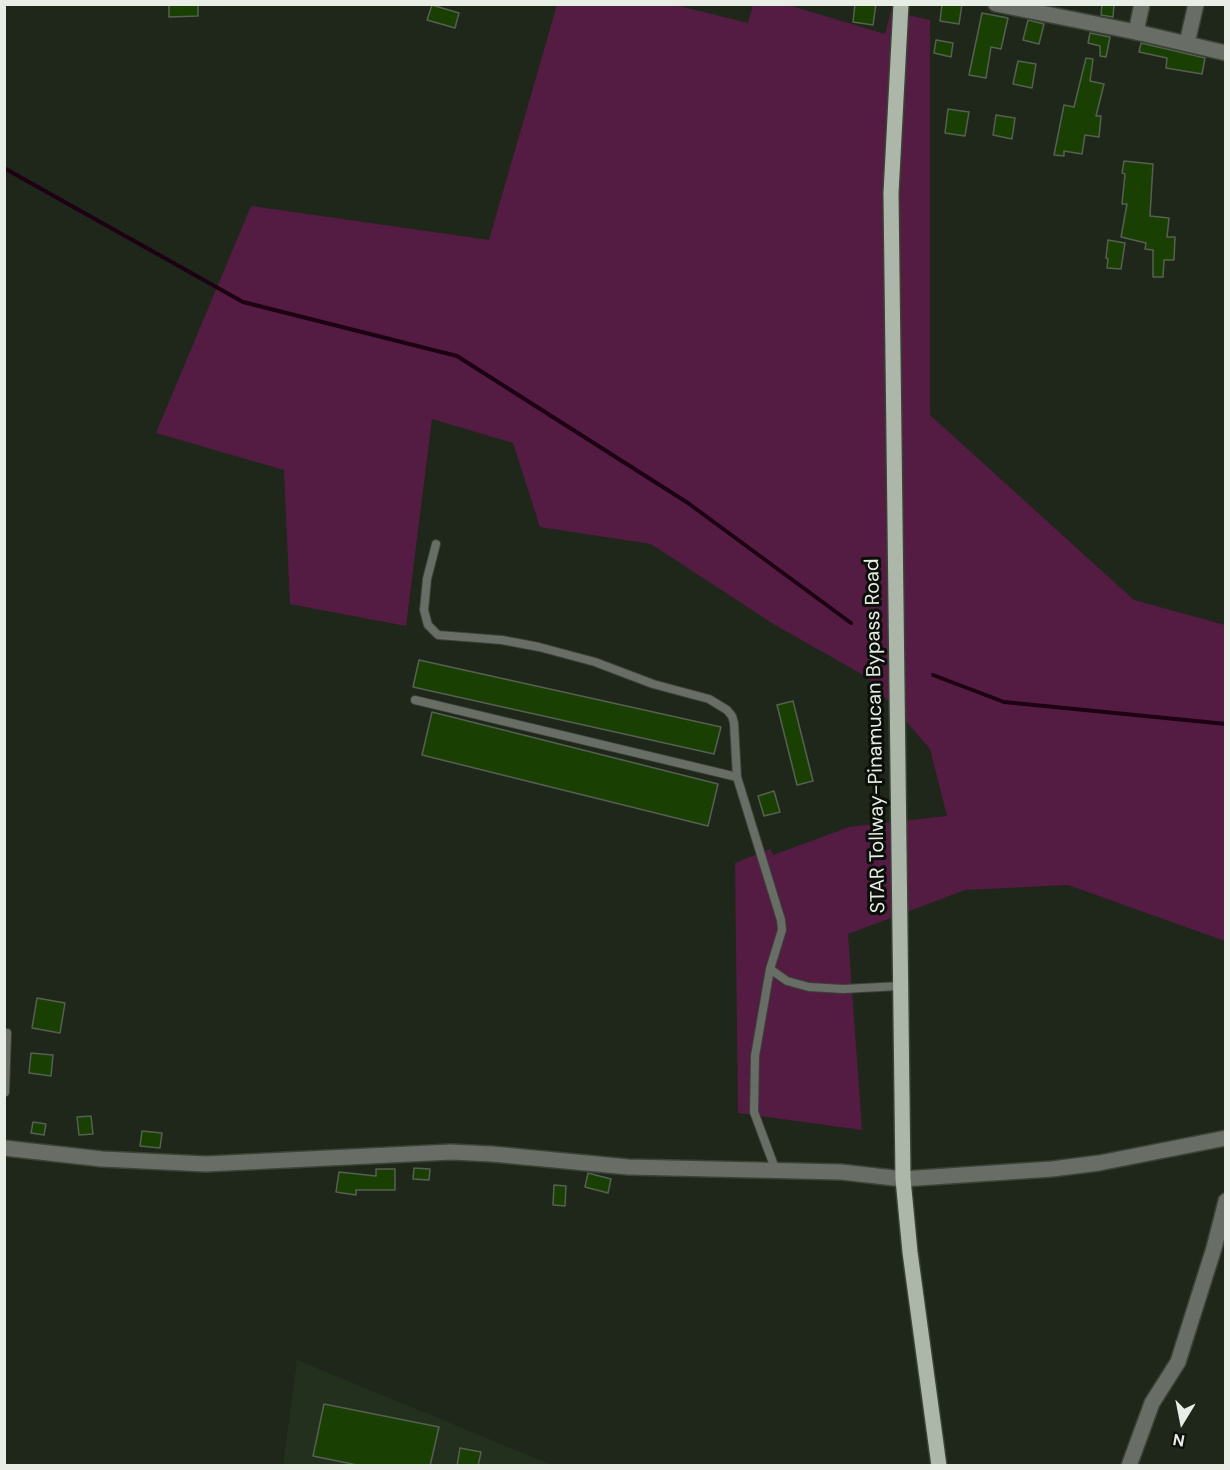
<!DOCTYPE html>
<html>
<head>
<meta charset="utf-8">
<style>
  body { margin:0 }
  #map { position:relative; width:1230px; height:1470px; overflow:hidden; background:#1e271a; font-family:"DM Sans",sans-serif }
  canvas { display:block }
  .frame { position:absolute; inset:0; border:6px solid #e8eee5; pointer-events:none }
  .north { position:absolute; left:1152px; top:1392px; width:60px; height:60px; -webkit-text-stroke:4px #0a0f09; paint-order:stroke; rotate:190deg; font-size:16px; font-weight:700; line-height:24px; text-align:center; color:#e8eee5 }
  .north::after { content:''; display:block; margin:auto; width:21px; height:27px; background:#e8eee5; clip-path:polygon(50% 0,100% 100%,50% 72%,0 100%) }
</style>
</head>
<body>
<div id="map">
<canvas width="1230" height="1470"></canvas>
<div class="frame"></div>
<div class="north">N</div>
</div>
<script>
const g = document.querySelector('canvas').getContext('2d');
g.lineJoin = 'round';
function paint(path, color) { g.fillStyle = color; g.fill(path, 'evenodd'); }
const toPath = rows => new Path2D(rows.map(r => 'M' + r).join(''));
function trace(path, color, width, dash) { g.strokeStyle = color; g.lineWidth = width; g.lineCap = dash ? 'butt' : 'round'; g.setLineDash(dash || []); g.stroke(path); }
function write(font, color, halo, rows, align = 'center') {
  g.font = font + ' "DM Sans",sans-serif'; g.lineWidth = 6; g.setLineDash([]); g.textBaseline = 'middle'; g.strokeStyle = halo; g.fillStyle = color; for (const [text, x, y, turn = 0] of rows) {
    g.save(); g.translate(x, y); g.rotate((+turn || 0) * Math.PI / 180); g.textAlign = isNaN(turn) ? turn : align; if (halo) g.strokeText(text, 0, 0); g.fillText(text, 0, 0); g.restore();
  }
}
paint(toPath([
  [297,1360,552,1465,283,1466]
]), '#23301e');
paint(toPath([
  [557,5,675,5,748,23,753,5,788,5,885,34,891,11,930,20,930,415,1134,600,1225,625,1225,941,1068,885,965,890,848,934,862,1130,738,1113,735,863,770,849,773,855,849,827,947,816,930,749,867,677,775,625,651,544,540,527,513,443,432,419,406,626,290,604,284,470,156,433,251,206,489,240]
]), '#541c42');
trace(toPath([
  [4,168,243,302,457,356,688,503,851,623],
  [933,675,1004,702,1226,724]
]), '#1d0013', 4);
const building = toPath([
  [169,4,198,4,198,16,169,17,169,4],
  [855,4,876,4,873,25,853,22,855,4],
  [942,4,962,4,959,24,940,21,942,4],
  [1102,4,1114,4,1113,17,1101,15,1102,4],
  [432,5,459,13,455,28,427,20,432,5],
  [982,13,1008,18,1001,49,991,47,986,78,969,75,982,13],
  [1028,20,1044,24,1039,44,1023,40,1028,20],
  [1090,33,1110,37,1106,57,1100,56,1100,46,1088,43,1090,33],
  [936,40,953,43,951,57,934,53,936,40],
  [1141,43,1205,58,1202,74,1166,68,1167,58,1139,52,1141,43],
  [1086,58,1093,59,1090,81,1104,84,1096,116,1101,116,1099,137,1085,135,1082,154,1064,151,1064,156,1054,155,1064,105,1074,107,1086,58],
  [1018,61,1036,64,1032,88,1013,84,1018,61],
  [948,109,969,112,965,136,945,133,948,109],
  [996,115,1015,118,1012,139,993,135,996,115],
  [1124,161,1153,164,1150,216,1169,218,1167,237,1175,237,1174,260,1164,260,1163,277,1153,277,1153,250,1145,249,1146,243,1121,237,1127,204,1122,204,1125,174,1122,173,1124,161],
  [1108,240,1125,243,1121,269,1107,268,1108,259,1106,258,1108,240],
  [419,660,721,727,714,754,413,687,419,660],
  [793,701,813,781,797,785,777,705,793,701],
  [432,712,718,784,708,826,422,755,432,712],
  [774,791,780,812,764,816,758,796,774,791],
  [37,998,65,1003,60,1033,32,1028,37,998],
  [31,1053,53,1055,51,1076,29,1073,31,1053],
  [91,1116,93,1134,79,1135,77,1117,91,1116],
  [33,1122,46,1124,44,1135,31,1133,33,1122],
  [142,1131,162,1133,160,1148,140,1146,142,1131],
  [414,1168,430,1169,429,1180,413,1179,414,1168],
  [376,1169,395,1169,395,1190,356,1190,356,1195,336,1192,339,1172,376,1176,376,1169],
  [588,1173,611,1179,608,1193,585,1187,588,1173],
  [554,1185,566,1186,565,1206,553,1205,554,1185],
  [324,1404,439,1427,430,1466,362,1466,313,1456,324,1404],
  [460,1448,481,1452,478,1466,457,1466,460,1448]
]);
paint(building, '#194002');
trace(building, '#566052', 1.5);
const service = toPath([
  [436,544,427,579,424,610,428,625,438,635,502,640,539,647,595,662,653,684,709,699,727,710,732,716,734,723,737,777,781,920,782,930,770,969,755,1056,754,1112,776,1171],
  [415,700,737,777],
  [770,969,787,981,809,987,843,989,900,986],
  [5,1092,7,1033]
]);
const minor = toPath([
  [1136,32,1142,4],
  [1187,43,1196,4],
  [1129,1466,1152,1403,1178,1362,1214,1248,1226,1201]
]);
const tertiary = toPath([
  [996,4,1136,32,1226,53],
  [4,1148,102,1159,206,1164,451,1152,492,1154,628,1167,841,1172,903,1179,1052,1169,1099,1163,1226,1138]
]);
const primary = toPath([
  [901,4,891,193,903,1179,910,1252,939,1466]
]);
trace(service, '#3a4336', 10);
trace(minor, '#3a4336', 18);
trace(tertiary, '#3a4336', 18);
trace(primary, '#3a4336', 18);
trace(service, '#686d66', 8);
trace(minor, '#686d66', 15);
trace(tertiary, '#686d66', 15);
trace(primary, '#adb7a9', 15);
write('20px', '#e8eee5', '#0a0f09', [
  ["STAR Tollway-Pinamucan Bypass Road",876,736,-91]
]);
</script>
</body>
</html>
